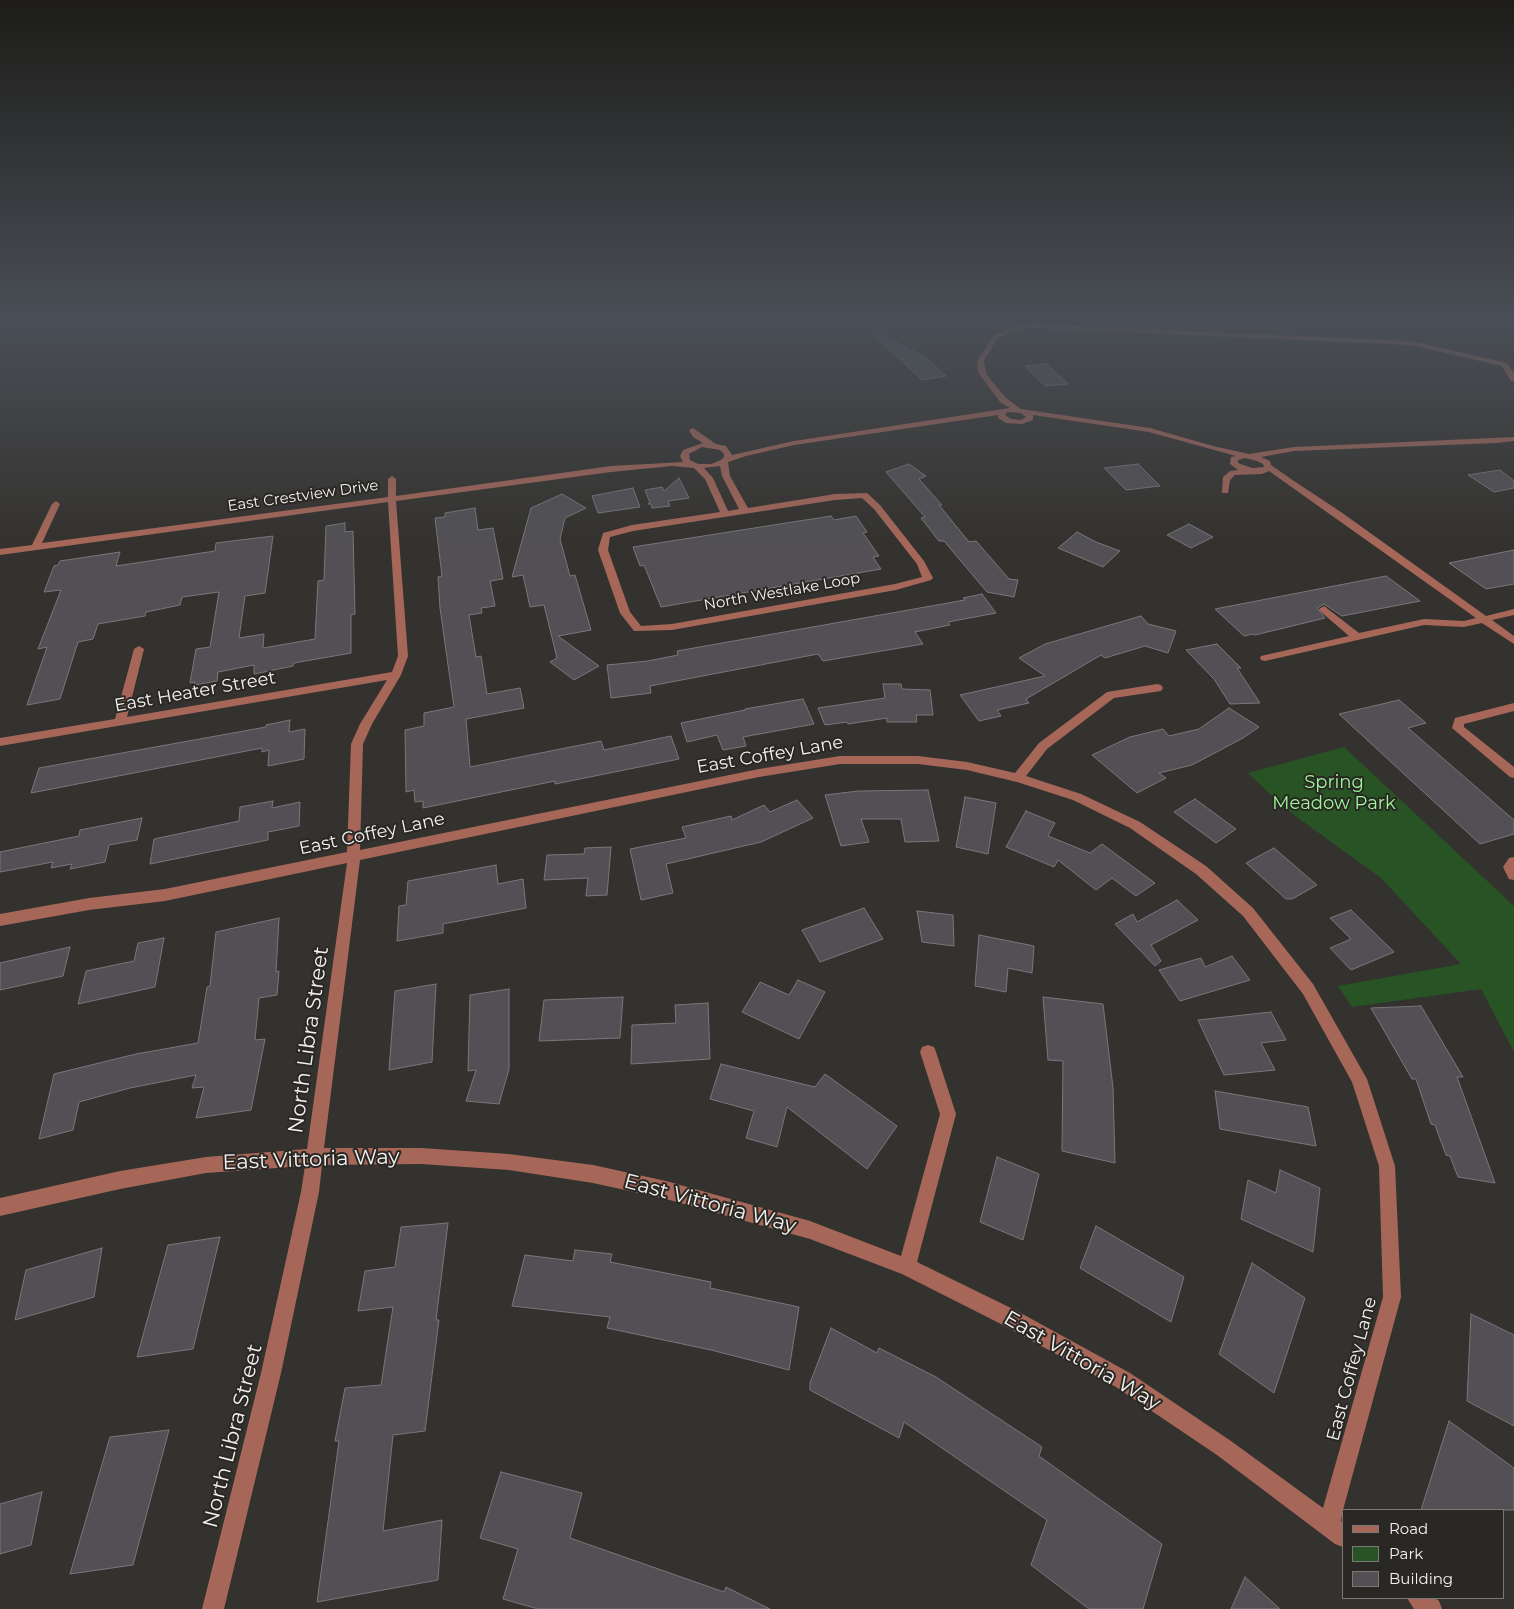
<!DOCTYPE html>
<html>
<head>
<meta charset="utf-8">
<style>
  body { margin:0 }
  #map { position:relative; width:1514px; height:1609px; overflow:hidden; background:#34322e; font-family:Montserrat,sans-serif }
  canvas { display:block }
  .legend { position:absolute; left:1342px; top:1509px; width:162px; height:90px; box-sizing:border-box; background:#2a2824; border:1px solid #7b7976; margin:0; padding:6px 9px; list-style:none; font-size:15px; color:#f4f2f0 }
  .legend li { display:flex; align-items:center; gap:10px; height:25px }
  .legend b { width:25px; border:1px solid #7b7976 }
</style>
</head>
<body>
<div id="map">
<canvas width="1514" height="1609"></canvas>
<ul class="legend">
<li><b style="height:6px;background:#a66759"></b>Road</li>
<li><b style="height:14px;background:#285325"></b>Park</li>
<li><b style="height:14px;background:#525054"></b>Building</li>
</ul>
</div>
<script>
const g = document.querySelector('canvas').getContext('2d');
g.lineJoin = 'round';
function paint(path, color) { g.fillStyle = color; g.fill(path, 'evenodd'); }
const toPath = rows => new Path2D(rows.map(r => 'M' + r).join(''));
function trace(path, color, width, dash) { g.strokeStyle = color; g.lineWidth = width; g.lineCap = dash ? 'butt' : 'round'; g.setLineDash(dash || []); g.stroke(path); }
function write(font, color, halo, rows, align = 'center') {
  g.font = font + ' Montserrat,sans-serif'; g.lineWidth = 4; g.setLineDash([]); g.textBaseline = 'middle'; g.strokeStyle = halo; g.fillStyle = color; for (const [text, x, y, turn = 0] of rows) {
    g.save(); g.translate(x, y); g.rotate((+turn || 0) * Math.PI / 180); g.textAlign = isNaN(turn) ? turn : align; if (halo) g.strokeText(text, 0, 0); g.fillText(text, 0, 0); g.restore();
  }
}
paint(toPath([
  [1344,747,1514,906,1514,1052,1481,989,1352,1007,1338,986,1461,964,1381,878,1283,807,1248,773]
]), '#285325');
const building = toPath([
  [880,334,927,358,946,376,922,380,877,338,880,334],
  [1047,364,1068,384,1045,386,1025,366,1047,364],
  [909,464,926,476,919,479,942,505,939,505,969,542,976,541,1009,579,1018,580,1014,597,987,592,944,541,939,541,921,518,925,517,886,472,909,464],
  [1138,464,1160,486,1126,490,1104,468,1138,464],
  [1500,470,1514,481,1514,488,1494,492,1468,475,1500,470],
  [679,478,689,498,668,501,670,506,652,508,651,504,648,504,650,503,645,490,662,487,664,491,679,478],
  [633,488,640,507,598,513,592,496,633,488],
  [562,494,586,508,565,518,560,539,570,576,575,575,591,630,558,636,599,666,574,680,550,662,557,658,544,605,530,607,523,575,512,577,531,508,562,494],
  [475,508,478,530,493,528,503,579,490,581,495,606,481,608,482,613,469,615,476,657,481,656,487,694,520,688,524,708,466,719,470,767,601,741,604,750,671,736,679,759,555,784,555,781,423,808,423,801,415,802,414,790,406,792,405,730,424,726,424,713,454,707,440,608,438,577,442,576,435,518,445,517,445,513,475,508],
  [831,516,834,520,856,516,867,532,863,533,879,556,873,557,881,569,661,607,644,565,640,566,633,547,831,516],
  [345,523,345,532,353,531,355,614,351,615,351,653,294,663,293,666,254,674,254,665,218,672,217,681,194,685,195,682,190,683,196,649,210,647,219,592,182,597,180,605,146,612,145,616,98,624,93,639,78,642,60,699,27,705,47,647,38,649,61,590,44,592,54,566,58,565,60,561,120,552,116,566,215,551,216,543,273,536,265,593,245,596,239,638,264,634,263,648,315,639,318,581,324,580,326,526,345,523],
  [1189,524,1213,537,1191,548,1167,535,1189,524],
  [1077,532,1096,542,1120,551,1103,567,1058,548,1077,532],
  [1514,550,1514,584,1486,589,1449,563,1514,550],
  [1386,576,1420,601,1342,616,1324,604,1317,608,1325,618,1255,635,1253,634,1244,636,1215,609,1386,576],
  [982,594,996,613,948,622,950,625,915,632,923,644,823,661,818,654,650,686,651,693,611,698,607,665,648,661,678,655,677,651,965,600,963,598,982,594],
  [1141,616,1148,624,1176,631,1168,653,1145,646,1105,658,1101,655,1026,699,1029,703,997,710,1001,716,979,721,960,695,1045,676,1019,658,1045,644,1141,616],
  [1217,644,1241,668,1237,668,1260,703,1230,704,1214,679,1186,650,1217,644],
  [883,684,901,684,902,689,930,690,933,715,916,715,917,722,887,722,887,718,848,724,847,722,825,725,818,708,885,698,883,684],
  [803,699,814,724,743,737,746,746,723,750,717,735,687,742,681,723,745,710,745,709,803,699],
  [1399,700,1426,723,1408,728,1514,820,1514,834,1480,844,1339,714,1399,700],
  [1229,708,1259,727,1243,738,1192,765,1159,773,1166,778,1137,793,1092,755,1130,737,1163,729,1169,736,1199,729,1229,708],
  [290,720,289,732,305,729,304,759,268,766,269,750,262,752,262,748,31,793,39,768,266,727,266,725,290,720],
  [928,790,939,841,905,842,901,819,861,819,869,842,841,846,825,795,858,791,928,790],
  [965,797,996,803,988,854,956,847,965,797],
  [1195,799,1236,829,1216,843,1174,812,1195,799],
  [797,800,813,818,761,842,666,864,673,893,641,900,630,849,686,838,682,827,731,816,732,820,764,805,770,812,797,800],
  [273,801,272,808,300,802,299,826,268,832,268,840,150,864,154,839,239,821,240,807,273,801],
  [1026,811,1055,823,1048,836,1090,853,1102,844,1155,883,1136,896,1112,878,1096,890,1058,860,1054,867,1006,847,1026,811],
  [142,818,137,840,109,845,105,862,70,869,72,864,51,868,53,862,0,872,0,852,79,836,80,830,142,818],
  [611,847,607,895,586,896,588,878,544,880,547,855,584,854,585,848,611,847],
  [1274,848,1317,885,1292,899,1286,899,1246,863,1274,848],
  [496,865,498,884,523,879,526,908,443,924,443,933,397,941,399,906,406,905,408,881,496,865],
  [1177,900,1198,920,1151,945,1161,961,1155,966,1115,924,1133,914,1137,922,1177,900],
  [864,908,883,939,820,962,802,930,864,908],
  [1351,910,1394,952,1351,970,1330,948,1351,939,1330,918,1351,910],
  [917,911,953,915,954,946,922,942,917,911],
  [279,918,276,972,279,971,277,995,259,998,255,1040,265,1039,251,1110,196,1118,204,1087,192,1088,196,1075,130,1088,79,1102,73,1130,39,1139,54,1074,136,1054,198,1043,207,987,210,986,216,932,279,918],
  [979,935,1034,946,1032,973,1008,968,1006,992,975,986,979,935],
  [164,938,155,987,78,1004,86,971,134,961,138,943,164,938],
  [70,947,63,976,0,990,0,963,70,947],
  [1232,956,1250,980,1180,1001,1159,970,1201,958,1205,967,1232,956],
  [798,980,825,992,799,1039,742,1012,760,982,789,995,798,980],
  [436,984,432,1062,389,1070,395,991,436,984],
  [509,989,509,1069,499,1104,466,1101,476,1070,468,1071,470,995,509,989],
  [623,997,620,1038,539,1041,544,1000,623,997],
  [1043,997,1103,1004,1113,1088,1115,1163,1062,1151,1063,1061,1048,1060,1043,997],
  [708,1003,710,1059,631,1064,632,1025,676,1023,675,1005,708,1003],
  [1421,1006,1463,1077,1457,1077,1495,1183,1458,1177,1450,1156,1446,1155,1435,1125,1431,1124,1416,1079,1412,1079,1371,1008,1421,1006],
  [1271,1012,1286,1040,1261,1043,1275,1070,1224,1075,1198,1020,1271,1012],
  [721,1064,815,1087,825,1074,897,1126,867,1169,787,1107,777,1147,746,1138,754,1111,710,1099,721,1064],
  [1215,1091,1308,1107,1316,1146,1220,1129,1215,1091],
  [997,1157,1039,1174,1023,1240,980,1222,997,1157],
  [1280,1170,1320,1188,1313,1252,1241,1219,1248,1180,1276,1193,1280,1170],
  [448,1223,436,1320,439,1320,425,1431,393,1435,383,1531,442,1520,438,1580,317,1602,339,1441,335,1441,345,1388,381,1385,393,1307,358,1311,365,1271,395,1267,401,1227,448,1223],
  [1096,1226,1184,1277,1171,1322,1080,1268,1096,1226],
  [220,1237,193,1349,137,1357,168,1245,220,1237],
  [102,1248,94,1297,15,1320,26,1270,102,1248],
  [575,1250,612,1254,610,1262,711,1282,710,1288,799,1307,789,1370,711,1350,607,1328,610,1317,512,1306,525,1255,573,1261,575,1250],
  [1252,1263,1305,1298,1274,1393,1219,1354,1252,1263],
  [1471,1314,1514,1335,1514,1426,1467,1401,1471,1314],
  [831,1328,877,1353,879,1348,936,1377,1042,1447,1039,1456,1162,1544,1143,1609,1089,1609,1031,1565,1047,1520,904,1422,899,1438,810,1390,810,1383,831,1328],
  [1449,1421,1514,1468,1514,1510,1421,1510,1449,1421],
  [169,1430,133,1565,70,1574,110,1437,169,1430],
  [501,1472,582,1493,570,1538,724,1592,726,1587,770,1609,538,1609,503,1599,518,1549,480,1538,501,1472],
  [42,1492,31,1545,0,1554,0,1504,42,1492],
  [1245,1577,1280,1609,1231,1609,1245,1577]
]);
paint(building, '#525054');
trace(building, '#79777c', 1);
paint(toPath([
  [1032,324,1411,341,1507,363,1514,373,1514,381,1511,381,1502,366,1411,345,1032,328,1016,330,998,338,984,360,985,368,987,375,1006,398,1021,409,1150,428,1213,446,1249,454,1294,447,1514,437,1514,441,1496,443,1294,451,1261,457,1270,461,1271,465,1291,479,1341,512,1486,616,1514,609,1514,615,1492,620,1514,636,1514,644,1482,623,1464,627,1424,625,1265,661,1261,660,1260,658,1261,656,1349,636,1320,611,1319,609,1324,606,1359,633,1424,619,1464,621,1476,618,1269,471,1262,474,1235,475,1230,480,1228,493,1222,493,1223,477,1230,471,1238,470,1230,464,1231,457,1236,456,1149,432,1033,415,1033,420,1022,424,1006,423,998,418,998,415,794,445,746,456,728,462,730,476,748,508,835,494,867,493,880,505,924,561,933,578,931,580,896,590,672,630,634,631,620,613,598,550,603,533,632,525,720,512,705,479,694,468,672,466,611,472,396,501,408,656,401,675,372,724,363,744,360,850,759,769,840,756,918,756,967,762,1015,773,1039,743,1107,692,1157,684,1161,685,1163,688,1161,691,1114,698,1047,749,1026,776,1081,794,1140,822,1206,866,1253,908,1313,984,1367,1079,1395,1166,1401,1297,1343,1510,1341,1521,1343,1523,1343,1547,1335,1544,1217,1455,1116,1387,1003,1325,902,1274,810,1239,666,1199,593,1183,509,1170,421,1164,322,1165,319,1192,281,1373,224,1609,202,1609,261,1373,301,1192,305,1166,206,1173,120,1189,0,1216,0,1198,120,1171,206,1157,307,1149,347,863,165,901,89,910,0,926,0,914,89,898,165,889,347,852,351,744,360,724,387,680,0,746,0,738,115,719,134,649,139,646,144,649,127,717,392,672,398,656,388,502,0,555,0,549,32,545,52,504,56,501,60,504,42,543,388,497,388,479,392,476,396,479,396,496,611,466,683,462,680,456,683,450,703,443,693,437,689,430,693,428,716,444,726,446,732,455,794,441,1010,408,1000,402,980,375,977,368,978,360,993,336,1013,327,1032,324],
  [1007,412,1021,413,1026,417,1021,420,1011,419,1005,415,1007,412],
  [702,447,720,450,724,454,724,457,721,460,711,464,698,464,690,460,689,454,702,447],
  [1245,458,1257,461,1263,464,1264,467,1252,468,1238,463,1238,460,1245,458],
  [720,466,722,476,739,509,728,511,713,478,704,468,720,466],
  [862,498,874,509,917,564,922,577,895,584,672,624,641,626,630,612,608,550,610,537,633,531,835,500,862,498],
  [840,764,918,764,967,770,1017,782,1073,800,1130,828,1196,874,1243,916,1303,994,1352,1082,1379,1166,1383,1297,1323,1508,1231,1441,1130,1373,1017,1311,917,1262,956,1114,936,1052,934,1047,928,1045,922,1047,920,1052,940,1114,901,1256,810,1221,666,1181,593,1165,509,1154,421,1148,324,1148,360,860,759,777,840,764],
  [1514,703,1514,711,1464,724,1464,727,1514,767,1514,778,1510,777,1452,728,1455,718,1514,703],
  [1514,857,1514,880,1509,879,1503,867,1509,858,1514,857],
  [1407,1598,1435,1598,1439,1601,1442,1609,1414,1609,1407,1598]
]), '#a66759');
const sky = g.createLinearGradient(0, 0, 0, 544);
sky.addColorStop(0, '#1d1c19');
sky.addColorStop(0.59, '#4a4f57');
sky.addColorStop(1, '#4a4f5700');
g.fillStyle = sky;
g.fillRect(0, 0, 1514, 544);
write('15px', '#f4f2f0', '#2a2824', [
  ["East Crestview Drive",303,496,-8],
  ["North Westlake Loop",782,592,-10]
]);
write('18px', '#f4f2f0', '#2a2824', [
  ["East Heater Street",195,692,-10],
  ["East Coffey Lane",770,755,-10],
  ["East Coffey Lane",372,834,-12],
  ["East Coffey Lane",1352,1369,-75]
]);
write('18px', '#9dfa97', '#2a2824', [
  ["Spring",1334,783],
  ["Meadow Park",1334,804]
]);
write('21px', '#f4f2f0', '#2a2824', [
  ["North Libra Street",309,1040,-82],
  ["East Vittoria Way",311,1160,-2],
  ["East Vittoria Way",710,1204,15],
  ["East Vittoria Way",1082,1361,30],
  ["North Libra Street",233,1436,-76]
]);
</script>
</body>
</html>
